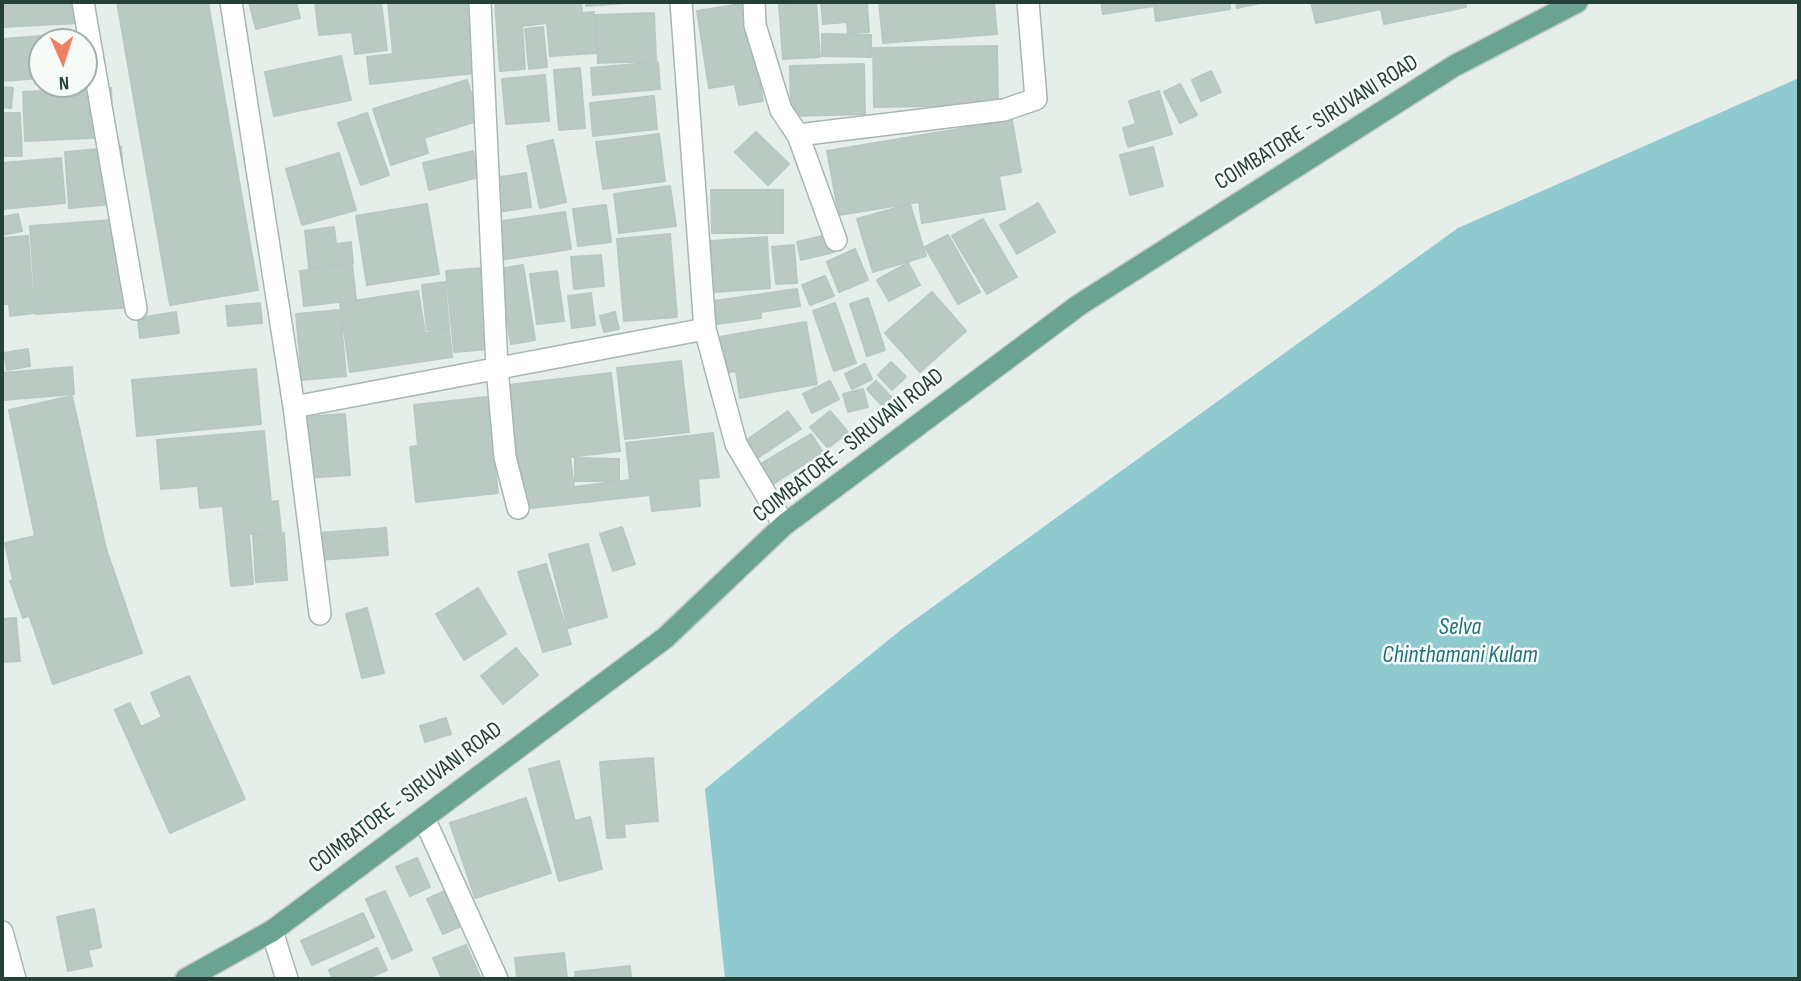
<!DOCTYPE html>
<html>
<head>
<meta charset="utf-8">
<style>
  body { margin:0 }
  #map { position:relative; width:1801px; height:981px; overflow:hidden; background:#e6eeea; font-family:"Sofia Sans Condensed",sans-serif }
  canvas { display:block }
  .frame { position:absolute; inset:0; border:4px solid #254038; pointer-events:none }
  .north { position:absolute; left:28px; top:28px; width:70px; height:70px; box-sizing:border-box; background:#f6fbf8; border:2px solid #a2b0ab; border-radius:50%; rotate:177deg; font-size:19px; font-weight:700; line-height:28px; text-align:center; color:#254038 }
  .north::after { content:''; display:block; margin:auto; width:24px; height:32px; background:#ef7f63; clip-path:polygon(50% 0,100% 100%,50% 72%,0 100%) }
</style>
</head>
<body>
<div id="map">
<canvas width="1801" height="981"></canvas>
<div class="frame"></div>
<div class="north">N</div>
</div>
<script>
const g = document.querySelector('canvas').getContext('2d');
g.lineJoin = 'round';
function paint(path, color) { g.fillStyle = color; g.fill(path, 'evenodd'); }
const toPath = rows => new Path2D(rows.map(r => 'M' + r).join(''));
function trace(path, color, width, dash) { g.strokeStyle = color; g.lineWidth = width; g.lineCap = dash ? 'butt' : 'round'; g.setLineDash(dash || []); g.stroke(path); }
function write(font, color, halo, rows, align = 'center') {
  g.font = font + ' "Sofia Sans Condensed",sans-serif'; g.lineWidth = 5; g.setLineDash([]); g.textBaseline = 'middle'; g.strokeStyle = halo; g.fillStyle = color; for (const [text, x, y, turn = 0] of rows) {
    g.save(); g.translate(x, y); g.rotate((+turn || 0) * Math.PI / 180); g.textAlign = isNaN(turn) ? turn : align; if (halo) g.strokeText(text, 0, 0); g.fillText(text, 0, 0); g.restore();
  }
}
paint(toPath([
  [1799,78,1799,979,725,979,705,789,902,629,1458,228]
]), '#90cad1');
const building = toPath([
  [2,2,76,2,78,23,2,27,2,2],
  [117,2,208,2,258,290,170,305,117,2],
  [249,2,296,2,300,18,256,29,249,2],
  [315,2,381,2,387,50,355,54,352,32,319,35,315,2],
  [388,2,468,2,475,73,370,84,367,57,393,54,388,2],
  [495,2,581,2,582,13,594,12,597,53,550,56,547,23,522,26,525,69,500,71,495,2],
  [586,2,638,2,586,6,586,2],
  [816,2,820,57,783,59,779,5,816,2],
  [821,2,867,2,869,32,848,33,847,22,823,24,821,2],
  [879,2,994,2,997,34,883,43,879,2],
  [1101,2,1229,2,1230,9,1156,21,1154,6,1103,14,1101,2],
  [1236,2,1265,2,1237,8,1236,2],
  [1311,2,1465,2,1466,7,1384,24,1381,9,1316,23,1311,2],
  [747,3,763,101,739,105,735,84,709,88,697,11,747,3],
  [654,13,656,61,598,63,596,15,654,13],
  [543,27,547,67,529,69,525,29,543,27],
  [94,32,97,74,84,75,84,42,42,42,42,78,2,81,2,39,94,32],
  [822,34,871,35,871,57,822,56,822,34],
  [997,46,998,105,874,107,873,48,997,46],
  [341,56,351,100,274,116,265,72,341,56],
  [658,62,660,89,593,95,591,68,658,62],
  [864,64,865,114,791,116,790,66,864,64],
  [580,68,585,128,559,130,554,70,580,68],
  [1211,71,1221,92,1201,101,1192,80,1211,71],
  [545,75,549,121,506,124,502,79,545,75],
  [467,80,480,120,424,138,428,153,391,165,373,109,467,80],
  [1180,84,1197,115,1180,123,1164,92,1180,84],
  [2,87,13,88,11,108,2,107,2,87],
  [111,88,113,137,25,141,23,92,111,88],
  [1159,91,1172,134,1128,147,1123,128,1136,124,1129,101,1159,91],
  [654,96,657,129,593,136,590,103,654,96],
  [2,113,20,113,22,156,2,156,2,113],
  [367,113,389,175,361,185,338,123,367,113],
  [1012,120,1021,172,999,176,1005,209,922,223,919,202,839,215,827,151,1012,120],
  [756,132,789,164,768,185,735,152,756,132],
  [659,134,665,181,603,189,596,142,659,134],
  [553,140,566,202,540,208,527,146,553,140],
  [121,147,125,203,69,208,65,152,121,147],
  [1153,147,1163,186,1130,195,1120,155,1153,147],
  [473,151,479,177,429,190,423,163,473,151],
  [339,153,356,210,302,225,286,169,339,153],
  [61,158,65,203,2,209,2,163,61,158],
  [526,173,531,207,498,212,494,178,526,173],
  [670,186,676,226,619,233,614,194,670,186],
  [711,190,783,190,783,233,712,233,711,190],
  [1038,203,1055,232,1017,254,1000,225,1038,203],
  [427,204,439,274,367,285,356,216,427,204],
  [910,204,926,256,873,272,857,219,910,204],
  [606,205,611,242,578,246,573,209,606,205],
  [565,212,571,249,500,260,495,222,565,212],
  [18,214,22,231,2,235,2,217,18,214],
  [127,219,133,307,36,314,30,226,127,219],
  [983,219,1017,277,987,294,952,236,983,219],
  [334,227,336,244,351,242,353,263,309,268,305,231,334,227],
  [670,234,677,317,624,321,617,239,670,234],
  [830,234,834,252,801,260,797,242,830,234],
  [948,235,980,292,958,304,925,247,948,235],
  [28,236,34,313,10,316,9,304,2,304,2,238,28,236],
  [767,237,770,288,715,292,711,241,767,237],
  [794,245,797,283,776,284,772,247,794,245],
  [855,249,868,280,839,292,827,262,855,249],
  [601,255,604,286,574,289,571,257,601,255],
  [908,263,920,285,889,301,877,280,908,263],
  [352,264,356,300,304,306,300,271,352,264],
  [523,265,535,340,511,344,499,269,523,265],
  [482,268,490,349,454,352,446,271,482,268],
  [557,271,564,321,537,324,530,274,557,271],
  [825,276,834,296,810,305,802,285,825,276],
  [445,282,449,328,427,330,422,285,445,282],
  [797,289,800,306,761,312,761,318,717,324,714,301,797,289],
  [418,291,425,333,449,329,452,357,350,372,340,303,418,291],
  [932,292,966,331,920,372,885,333,932,292],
  [591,293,595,325,572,328,568,296,591,293],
  [868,298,885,350,867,356,850,304,868,298],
  [260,303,262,323,228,326,226,306,260,303],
  [835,303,856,363,834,371,813,311,835,303],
  [340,310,346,376,302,380,296,314,340,310],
  [176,312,179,333,140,338,138,318,176,312],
  [615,312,619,329,604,332,600,316,615,312],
  [806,322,817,384,740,398,736,371,725,373,719,337,806,322],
  [28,349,30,366,7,370,4,353,28,349],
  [681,361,689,432,625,439,617,368,681,361],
  [891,362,906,377,892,390,878,375,891,362],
  [865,364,872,379,852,389,845,374,865,364],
  [72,367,74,394,3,400,2,373,72,367],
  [256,369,261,424,137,436,132,380,256,369],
  [611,373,620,451,570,457,574,487,630,480,626,443,713,433,719,477,698,479,700,506,652,511,650,495,522,509,508,385,611,373],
  [830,381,839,399,812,413,803,394,830,381],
  [876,381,895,401,885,409,867,389,876,381],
  [863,389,868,407,848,412,843,394,863,389],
  [72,396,106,549,142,653,53,684,29,615,23,618,10,581,13,580,5,543,35,536,9,410,72,396],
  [487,397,498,493,416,502,410,447,418,446,414,405,487,397],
  [788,411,801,429,753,461,741,444,788,411],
  [830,411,848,432,828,448,810,427,830,411],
  [345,414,350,475,305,478,301,417,345,414],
  [264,431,271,502,278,501,281,531,249,534,253,584,231,586,223,506,200,508,198,486,161,489,157,440,264,431],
  [811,434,825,455,814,461,812,459,770,486,757,466,811,434],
  [575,458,619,459,619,481,575,481,575,458],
  [622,527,635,564,613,571,600,534,622,527],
  [386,528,388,555,319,560,317,533,386,528],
  [284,533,287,580,256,582,253,535,284,533],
  [588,544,607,617,568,628,549,554,588,544],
  [546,564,571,644,543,652,518,572,546,564],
  [478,588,506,634,464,660,436,614,478,588],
  [367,608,384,673,362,678,346,614,367,608],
  [16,618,20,661,2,662,2,619,16,618],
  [516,648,538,675,503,704,481,676,516,648],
  [189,676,245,799,170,833,115,710,130,703,141,727,162,717,151,693,189,676],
  [446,718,451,734,425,742,420,726,446,718],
  [653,758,658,821,624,824,625,837,607,838,600,762,653,758],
  [559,761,575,821,590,817,602,869,559,881,529,769,559,761],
  [526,798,551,873,475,898,450,823,526,798],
  [417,858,430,887,410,896,396,867,417,858],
  [447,890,463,925,443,934,427,899,447,890],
  [385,891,412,950,392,959,366,899,385,891],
  [94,909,101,947,88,950,92,966,68,971,57,917,94,909],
  [363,913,374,937,312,965,301,941,363,913],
  [466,945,481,979,442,979,433,958,466,945],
  [377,948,387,970,366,979,333,979,329,970,377,948],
  [564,953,567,979,517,979,515,958,564,953],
  [630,966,631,979,575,979,575,972,630,966]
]);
paint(building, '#bbc9c3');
trace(building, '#b8c8c1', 2);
const street = toPath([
  [83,2,136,309],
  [231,2,294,407],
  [480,2,497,368,505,457,518,508],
  [681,2,705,329,736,444,784,525],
  [754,2,755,25,781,110,798,135,836,240],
  [798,135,1004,110,1036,99,1028,2],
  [320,614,294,407,705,329],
  [424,818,497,979],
  [272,931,287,979],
  [2,932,15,979]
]);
const primary = toPath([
  [186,979,272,931,665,638,784,525,1079,305,1454,66,1577,2]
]);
trace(street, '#a8b6b1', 24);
trace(primary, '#c2cac7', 24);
trace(street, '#fff', 21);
trace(primary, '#6ba392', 21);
write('23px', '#254038', '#f6fbf8', [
  ["COIMBATORE - SIRUVANI ROAD",1317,123,-32],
  ["COIMBATORE - SIRUVANI ROAD",849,446,-38],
  ["COIMBATORE - SIRUVANI ROAD",406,798,-37]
]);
write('italic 24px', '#1f717c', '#f6fbf8', [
  ["Selva",1460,628],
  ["Chinthamani Kulam",1460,656]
]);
</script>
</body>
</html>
